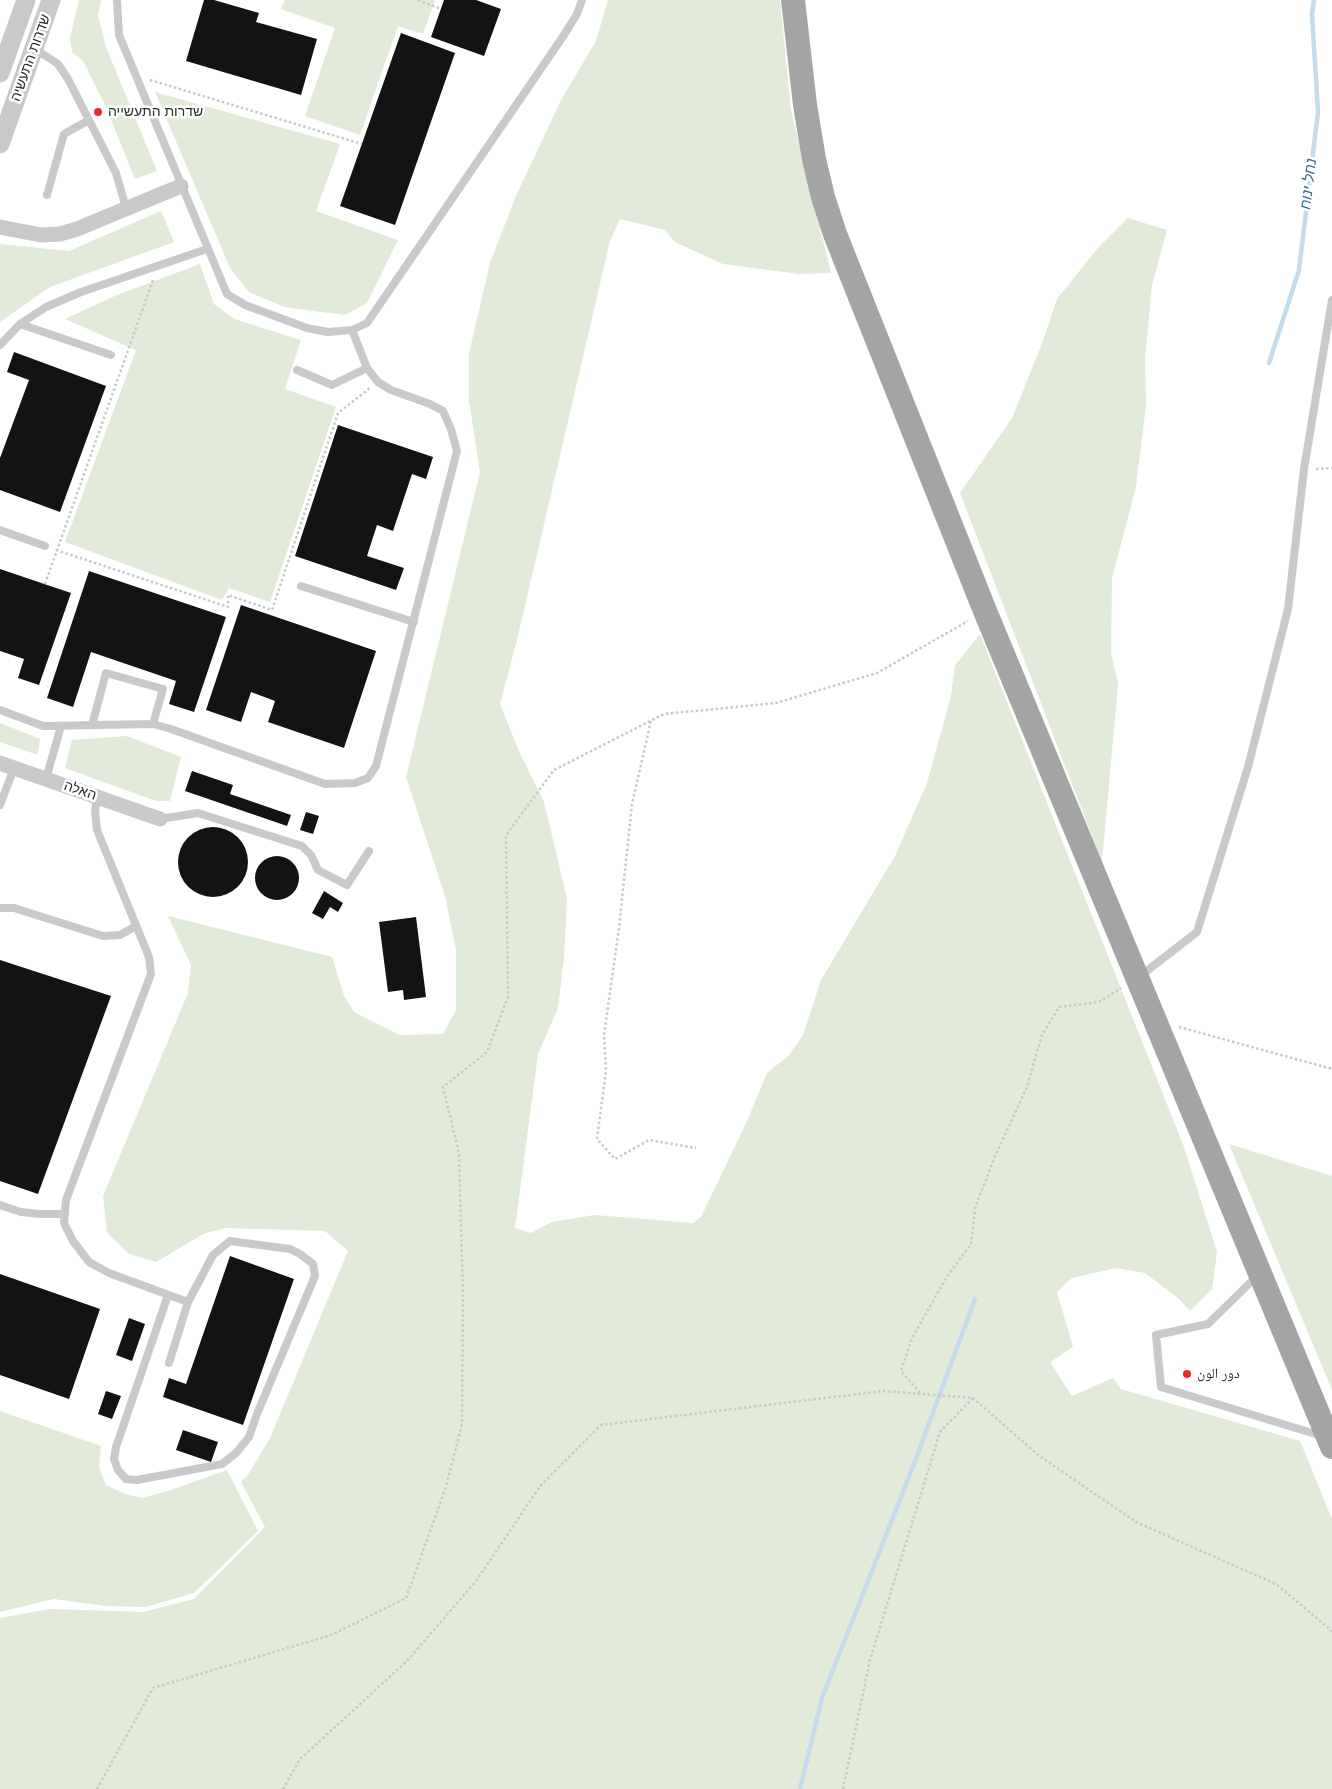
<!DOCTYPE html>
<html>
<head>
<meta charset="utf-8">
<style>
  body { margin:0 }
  canvas { display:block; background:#fff }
</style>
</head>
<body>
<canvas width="1332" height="1789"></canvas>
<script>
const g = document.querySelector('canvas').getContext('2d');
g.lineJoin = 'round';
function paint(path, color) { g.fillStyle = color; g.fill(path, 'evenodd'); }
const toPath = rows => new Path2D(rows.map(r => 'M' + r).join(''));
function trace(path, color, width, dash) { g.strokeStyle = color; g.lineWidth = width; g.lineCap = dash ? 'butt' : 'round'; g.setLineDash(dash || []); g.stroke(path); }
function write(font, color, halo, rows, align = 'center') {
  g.font = font + ' Arial,"Noto Naskh Arabic",Heebo,sans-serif'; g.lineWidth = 5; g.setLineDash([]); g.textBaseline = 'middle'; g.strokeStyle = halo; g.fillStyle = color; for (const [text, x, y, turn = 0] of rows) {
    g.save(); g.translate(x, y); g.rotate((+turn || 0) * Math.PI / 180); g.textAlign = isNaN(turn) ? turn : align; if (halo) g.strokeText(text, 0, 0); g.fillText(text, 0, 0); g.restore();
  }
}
paint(toPath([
  [79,0,101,0,98,15,106,47,157,171,135,179,105,105,83,61,72,52,70,38],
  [285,0,435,0,423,34,398,26,360,135,305,116,335,28,281,9],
  [608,0,780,0,791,110,831,273,799,274,723,264,675,242,665,230,620,219,610,241,517,640,500,704,518,749,544,802,567,899,564,958,558,1008,538,1054,515,1228,531,1233,552,1222,595,1215,693,1223,701,1217,747,1121,767,1073,789,1055,803,1035,821,980,895,856,927,783,951,696,955,665,980,634,1184,1147,1217,1252,1212,1289,1190,1311,1178,1298,1145,1273,1116,1268,1072,1278,1057,1292,1073,1347,1050,1362,1072,1396,1113,1378,1121,1389,1300,1441,1332,1519,1332,1789,0,1789,0,1618,50,1609,143,1612,194,1599,265,1527,241,1482,248,1475,270,1438,348,1251,325,1231,227,1228,205,1233,156,1262,129,1254,107,1233,103,1196,188,993,191,965,168,916,332,957,344,996,354,1012,400,1035,443,1034,456,1010,456,950,445,896,406,777,480,472,469,400,469,353,490,263,516,196,561,100,596,41],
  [155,92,340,144,316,211,398,240,367,303,345,315,284,307,249,292,230,268],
  [161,211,174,242,50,287,0,322,0,244,69,251],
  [1128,218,1167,230,1152,285,1145,358,1146,405,1136,487,1112,578,1111,653,1118,684,1102,862,960,493,1012,418,1043,341,1057,299,1097,249],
  [200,264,214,304,234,319,301,340,285,389,336,407,270,602,229,588,222,600,65,542,136,350,65,319,117,295],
  [0,723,40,739,38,755,0,742],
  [127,736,181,757,170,801,156,801,65,768,72,740],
  [1229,1144,1332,1176,1332,1390],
  [0,1411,101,1446,99,1468,106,1485,125,1494,142,1498,168,1491,227,1470,258,1531,194,1593,146,1607,105,1606,54,1599,0,1612]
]), '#e2ead9');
trace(toPath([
  [1269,363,1299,270,1318,112,1312,14,1314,0],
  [800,1789,822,1698,914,1464,975,1299]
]), '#c4dbeb', 4.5);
paint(toPath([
  [204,0,214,0,259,13,256,22,317,39,301,95,186,61],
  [444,0,476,0,501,9,484,56,431,37],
  [401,33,455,53,395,225,340,206],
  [14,352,106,386,60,512,0,490,0,458,29,380,7,372],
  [338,425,433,457,426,479,412,474,393,531,377,525,367,556,404,568,396,590,295,556],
  [0,569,71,593,39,685,18,678,24,659,0,651],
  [89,571,226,617,194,712,169,704,176,681,91,652,73,707,47,698],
  [241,605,376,651,344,748,268,722,275,701,251,692,241,722,206,710],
  [192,771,233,785,230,794,291,815,287,826,185,791],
  [306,812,319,816,313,834,300,830],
  '178 862a35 35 0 1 1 70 0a35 35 0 1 1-70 0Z',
  '255 878a22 22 0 1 1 44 0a22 22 0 1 1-44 0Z',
  [324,891,343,903,338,912,330,907,323,919,312,913],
  [416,917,426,997,404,1000,403,990,388,992,379,922],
  [0,960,111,996,38,1194,0,1181],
  [230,1256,294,1279,243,1425,163,1397,169,1378,186,1384],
  [0,1274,100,1309,69,1399,0,1375],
  [129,1318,145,1324,132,1361,116,1355],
  [106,1391,121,1396,112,1419,98,1414],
  [183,1430,218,1442,211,1462,176,1450]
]), '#131313');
trace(toPath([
  [418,0,441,9],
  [150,80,362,144],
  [1316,469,1332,468],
  [56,550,228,607,228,595,272,610,338,413,370,388],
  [45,584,153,280],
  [651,721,632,804,619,928,604,1035,606,1071,597,1139,615,1159,649,1140,696,1148],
  [1179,1027,1332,1069],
  [920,1393,901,1371,912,1338,946,1278,971,1244,975,1208,996,1154,1027,1087,1042,1035,1059,1007,1099,1002,1121,988],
  [97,1789,153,1688,331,1635,406,1598,446,1487,462,1424,463,1298,459,1154,443,1087,487,1052,508,997,506,835,554,770,664,714,776,703,877,673,968,621],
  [283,1789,300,1759,407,1661,476,1581,541,1485,601,1425,883,1391,973,1398,1038,1455,1136,1522,1276,1584,1332,1631],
  [843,1789,870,1660,940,1432,973,1398]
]), '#c9c9c9', 2.5, [2.5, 2.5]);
trace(toPath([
  [117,0,119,35,227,294,245,305,307,328,328,332,352,330,367,323,564,35,577,14,582,0],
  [35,49,58,64,68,79,116,173,126,208],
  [47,195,64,134,89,120],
  [20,324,111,355],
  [0,345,20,324,46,307,81,292,207,249],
  [297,370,332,385,367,368],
  [0,530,45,546],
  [301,586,414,622],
  [0,710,43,726,153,724,171,729,325,784,355,783,368,778,376,766,457,451,451,429,443,411,430,404,391,390,378,382,367,368,352,330],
  [92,725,106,673,163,689,153,724],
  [46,779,61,726],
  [97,797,95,811,97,830,149,957,151,974,66,1200,64,1223,73,1241,89,1262,109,1273,188,1302,169,1363],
  [0,805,14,768],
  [160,819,198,813,302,846,311,855,318,870,347,885,369,851],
  [0,908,14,908,103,936,120,935,136,926],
  [1139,977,1197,932,1248,767,1288,609,1304,469,1332,300],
  [0,1205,21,1212,40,1214,65,1214],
  [1257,1276,1208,1324,1156,1335,1161,1387,1322,1436],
  [168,1295,116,1447,114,1459,118,1470,126,1479,137,1480,222,1464,236,1453,249,1437,257,1414,315,1276,313,1264,300,1254,290,1249,230,1241,213,1255,188,1302]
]), '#c9c9c9', 8);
trace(toPath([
  [0,227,41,235,60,234,77,229,181,186],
  [0,763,160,819]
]), '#c9c9c9', 15);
trace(toPath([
  [0,73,26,0],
  [0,144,51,0]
]), '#c9c9c9', 19);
trace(toPath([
  [793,0,805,105,814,159,823,197,835,234,985,611,1332,1447]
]), '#a4a4a4', 24);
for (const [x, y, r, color] of [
  [98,112,5,"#e82930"],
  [1187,1374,5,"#e82930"]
]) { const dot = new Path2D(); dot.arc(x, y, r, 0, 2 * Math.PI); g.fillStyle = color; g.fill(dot); trace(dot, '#fff', 2); }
write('14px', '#2c2c2c', '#fff', [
  ["שדרות התעשיה",31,58,-70],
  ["האלה",80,791,19]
]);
write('14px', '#2c2c2c', '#fff', [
  ["שדרות התעשייה",108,112],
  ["دور الون",1197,1374]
], 'left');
write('italic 15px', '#396b8f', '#fff', [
  ["נחל ינוח",1309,184,-83]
]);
</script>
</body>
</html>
